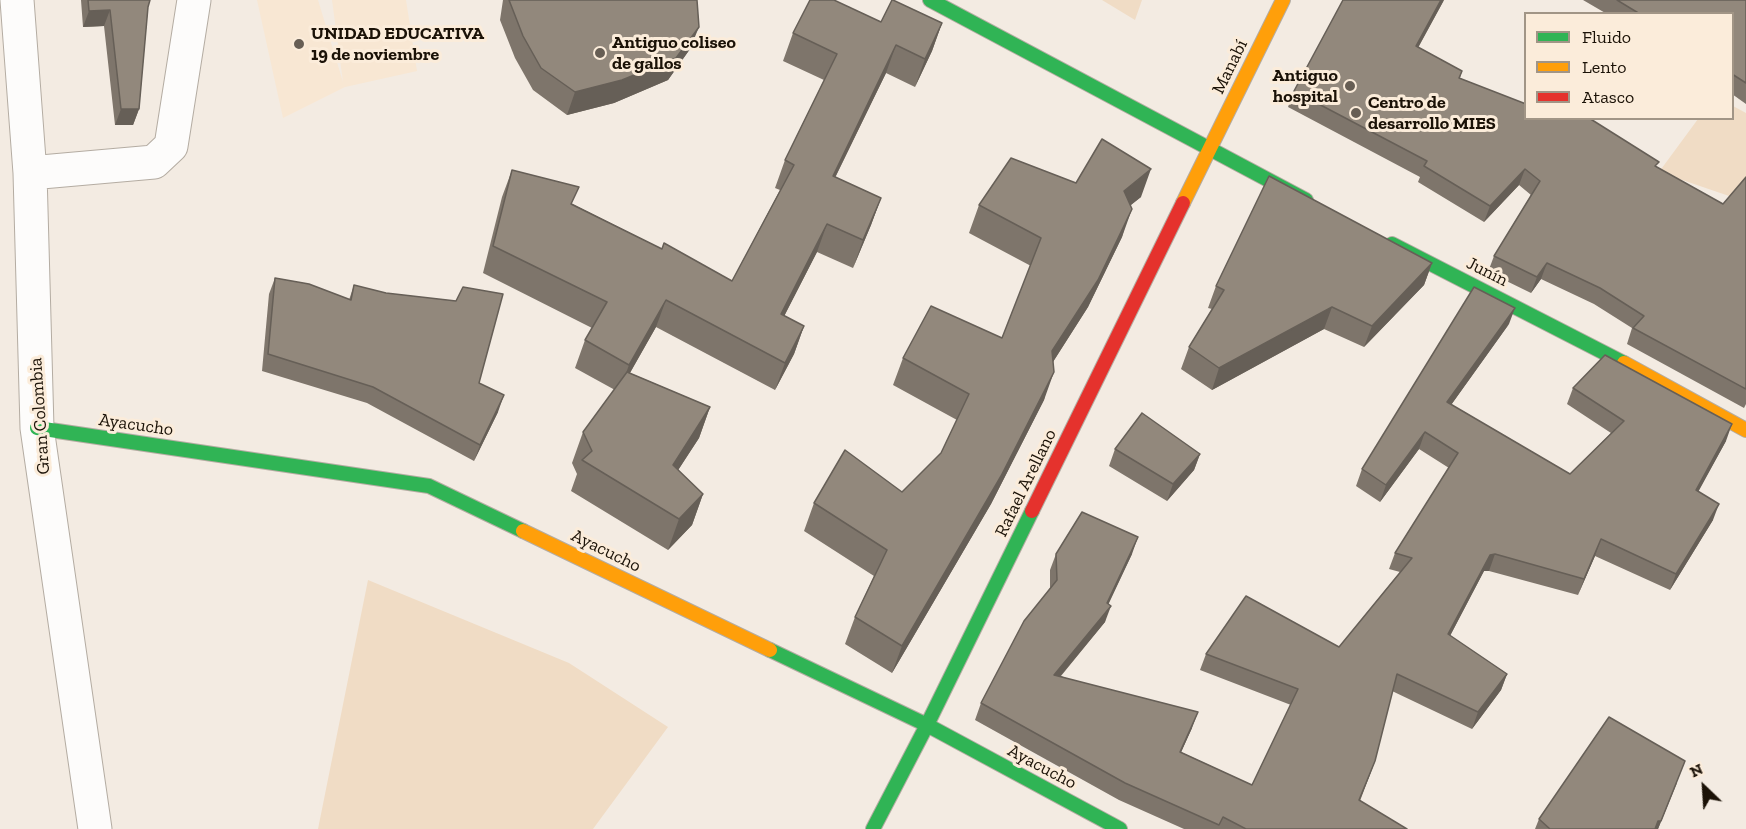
<!DOCTYPE html>
<html>
<head>
<meta charset="utf-8">
<style>
  body { margin:0 }
  #map { position:relative; width:1746px; height:829px; overflow:hidden; background:#f3ebe2; font-family:"Zilla Slab",serif }
  canvas { display:block }
  .legend { position:absolute; left:1524px; top:12px; width:210px; height:108px; box-sizing:border-box; background:#fbecda; border:2px solid #a19586; margin:0; padding:8px 10px; list-style:none; font-size:18px; color:#1b1207 }
  .legend li { display:flex; align-items:center; gap:12px; height:30px }
  .legend b { width:30px; border:2px solid #a19586 }
  .north { position:absolute; left:1674px; top:757px; width:60px; height:60px; -webkit-text-stroke:4px #fbecda; paint-order:stroke; rotate:335deg; font-size:16px; font-weight:700; line-height:24px; text-align:center; color:#1b1207 }
  .north::after { content:''; display:block; margin:auto; width:21px; height:27px; background:#1b1207; clip-path:polygon(50% 0,100% 100%,50% 72%,0 100%) }
</style>
</head>
<body>
<div id="map">
<canvas width="1746" height="829"></canvas>
<ul class="legend">
<li><b style="height:8px;background:#30b455"></b>Fluido</li>
<li><b style="height:8px;background:#ff9f0a"></b>Lento</li>
<li><b style="height:8px;background:#e5322d"></b>Atasco</li>
</ul>
<div class="north">N</div>
</div>
<script>
const g = document.querySelector('canvas').getContext('2d');
g.lineJoin = 'round';
function paint(path, color) { g.fillStyle = color; g.fill(path, 'evenodd'); }
const toPath = rows => new Path2D(rows.map(r => 'M' + r).join(''));
function trace(path, color, width, dash) { g.strokeStyle = color; g.lineWidth = width; g.lineCap = dash ? 'butt' : 'round'; g.setLineDash(dash || []); g.stroke(path); }
function write(font, color, halo, rows, align = 'center') {
  g.font = font + ' "Zilla Slab",serif'; g.lineWidth = 6; g.setLineDash([]); g.textBaseline = 'middle'; g.strokeStyle = halo; g.fillStyle = color; for (const [text, x, y, turn = 0] of rows) {
    g.save(); g.translate(x, y); g.rotate((+turn || 0) * Math.PI / 180); g.textAlign = isNaN(turn) ? turn : align; if (halo) g.strokeText(text, 0, 0); g.fillText(text, 0, 0); g.restore();
  }
}
paint(toPath([
  [257,0,318,0,343,82,332,0,406,0,417,71,345,87,283,118]
]), '#f8e7d3');
paint(toPath([
  [1102,0,1142,0,1135,20],
  [1733,106,1746,113,1746,178,1732,197,1659,172,1698,119,1732,118],
  [368,580,569,663,668,727,593,829,318,829]
]), '#f0dcc5');
const street = toPath([
  [17,0,30,173,37,428,95,829],
  [30,173,154,162,171,146,194,0]
]);
const fast = toPath([
  [930,0,1306,200],
  [1392,244,1624,363],
  [37,428,429,486,523,531],
  [770,650,927,725,1120,829],
  [873,829,927,725,1032,511]
]);
const slow = toPath([
  [1183,203,1283,0],
  [1624,363,1746,430],
  [523,531,770,650]
]);
const jam = toPath([
  [1032,511,1183,203]
]);
trace(street, '#b4aca2', 35);
trace(fast, '#b4aca2', 16);
trace(slow, '#b4aca2', 16);
trace(jam, '#b4aca2', 16);
trace(street, '#fdfcfb', 33);
trace(fast, '#30b455', 14);
trace(slow, '#ff9f0a', 14);
trace(jam, '#e5322d', 14);
paint(toPath([
  [81,0,150,0,148,7,139,109,133,125,115,125,104,26,83,27],
  [503,0,697,0,690,49,668,80,614,103,567,115,533,90,515,58,500,20],
  [1444,0,1418,48,1462,71,1460,78,1657,167,1723,204,1746,177,1746,404,1744,408,1627,344,1632,328,1594,304,1541,279,1531,293,1488,272,1494,256,1531,195,1519,185,1484,222,1418,182,1420,177,1288,107,1294,91],
  [1583,0,1746,0,1746,104,1732,94,1732,14,1607,14],
  [881,22,942,23,932,51,915,87,886,73,835,178,881,198,871,225,853,268,817,252,784,316,804,326,794,354,775,390,656,327,630,373,710,407,699,438,678,470,703,494,692,525,668,550,571,491,577,474,572,463,583,432,615,390,575,368,585,340,592,328,483,273,502,197,512,170,573,204,662,249,732,281,780,190,775,188,785,160,824,80,783,61,793,33],
  [1141,197,1131,205,1122,237,1088,307,1053,362,1044,400,991,504,892,673,845,644,855,617,874,576,804,531,814,503,902,492,941,453,957,420,893,385,903,358,1002,338,1031,266,969,233,979,205],
  [1432,263,1424,285,1364,347,1324,329,1212,390,1181,369,1189,347,1212,309,1208,308,1216,286],
  [275,278,349,300,354,285,479,383,498,412,474,461,367,403,262,371,269,294],
  [1509,324,1451,405,1570,474,1611,433,1567,404,1573,388,1726,441,1698,491,1713,520,1670,590,1595,556,1578,595,1489,571,1484,571,1450,636,1507,674,1501,690,1472,729,1392,691,1375,761,1360,801,1407,829,1184,829,1119,800,975,720,981,703,1050,588,1050,570,1056,554,1132,554,1108,604,1105,622,1061,676,1192,728,1181,752,1252,785,1291,705,1200,670,1206,654,1339,647,1400,572,1389,569,1395,553,1449,468,1419,449,1380,502,1356,486,1362,469],
  [1115,449,1200,454,1194,470,1167,501,1109,466],
  [1677,783,1658,829,1535,829,1539,819]
]), '#7e756b');
paint(toPath([
  [1441,0,1444,0,1410,62,1416,46],
  [110,10,104,26,83,27,89,11],
  [942,23,932,51,915,87,925,59],
  [699,27,690,49,668,80,614,103,567,115,575,92],
  [896,45,886,73,822,204,833,176],
  [121,109,139,109,133,125,115,125],
  [1151,169,1141,197,1114,218,1124,191],
  [1525,169,1519,185,1484,222,1490,206],
  [881,198,871,225,853,268,863,240],
  [1132,209,1122,237,1088,307,1042,379,1052,351],
  [827,224,817,252,771,342,781,314],
  [1432,263,1424,285,1364,347,1372,326],
  [1547,263,1541,279,1531,293,1537,277],
  [666,300,656,327,619,392,629,365],
  [1332,307,1324,329,1212,390,1219,368],
  [1515,308,1509,324,1441,419,1447,402],
  [804,326,794,354,775,390,785,363],
  [1054,372,1044,400,991,504,892,673,902,646],
  [504,395,498,412,474,461,480,445],
  [710,407,699,438,662,495,673,465],
  [1732,424,1726,441,1690,507,1696,490],
  [1425,432,1419,449,1380,502,1386,485],
  [1200,454,1194,470,1167,501,1173,484],
  [703,494,692,525,668,550,679,519],
  [1719,504,1713,520,1670,590,1676,574],
  [1138,537,1132,554,1102,618,1111,606,1105,622,1048,691,1054,675,1107,603],
  [1601,539,1595,556,1578,595,1584,579],
  [1495,554,1489,571,1484,571,1442,651,1448,634,1490,555],
  [1507,674,1501,690,1472,729,1478,712],
  [1198,712,1192,728,1174,768,1180,752],
  [1375,761,1369,777,1353,816,1359,800],
  [1685,761,1658,829,1655,829,1658,821]
]), '#665f57');
const building = toPath([
  [88,0,150,0,148,7,139,109,121,109,110,10,89,11,88,0],
  [509,0,697,0,699,27,676,58,622,80,575,92,541,68,523,36,509,0],
  [810,0,834,0,881,22,892,0,893,0,942,23,925,59,896,45,833,176,881,198,863,240,827,224,781,314,804,326,785,363,666,300,629,365,585,340,607,302,493,246,512,170,579,187,571,204,662,249,664,243,732,281,794,165,785,160,837,54,793,33,810,0],
  [1343,0,1441,0,1416,46,1462,71,1459,78,1526,104,1526,118,1589,118,1659,162,1655,166,1723,204,1746,177,1746,389,1633,328,1644,316,1600,288,1547,263,1537,277,1494,256,1540,181,1525,169,1490,206,1424,166,1427,161,1294,91,1343,0],
  [1617,0,1746,0,1746,83,1732,74,1732,14,1640,14,1617,0],
  [1102,139,1151,169,1124,191,1132,209,1098,280,1052,351,1054,372,1001,476,902,646,855,617,887,550,814,503,845,450,902,492,941,453,969,394,903,358,931,306,1002,338,1041,238,979,205,1011,158,1076,183,1102,139],
  [1269,176,1432,263,1372,326,1332,307,1219,368,1189,347,1224,290,1216,286,1269,176],
  [275,278,309,284,351,300,354,285,386,293,456,301,463,287,503,294,479,383,504,395,480,445,373,387,268,354,275,278],
  [1474,287,1515,308,1447,402,1570,474,1624,421,1573,388,1605,355,1732,424,1696,490,1719,504,1676,574,1601,539,1584,579,1495,554,1490,555,1448,634,1507,674,1478,712,1397,674,1375,761,1359,800,1407,829,1246,829,1223,817,1219,825,1125,783,981,703,1024,621,1057,580,1056,554,1082,512,1138,537,1107,603,1111,606,1054,675,1198,712,1180,752,1252,785,1298,689,1206,654,1246,596,1339,647,1412,558,1395,553,1458,453,1425,432,1386,485,1362,469,1474,287],
  [627,372,710,407,673,465,703,494,679,519,582,460,592,451,583,432,627,372],
  [1142,413,1200,454,1173,484,1115,449,1142,413],
  [1609,717,1685,761,1661,821,1658,821,1655,829,1550,829,1539,819,1609,717]
]);
paint(building, '#92887c');
trace(building, '#665f57', 1.5);
for (const [x, y, r, color] of [
  [299,44,6,"#675e54"],
  [600,53,6,"#675e54"],
  [1350,86,6,"#675e54"],
  [1356,113,6,"#675e54"]
]) { const dot = new Path2D(); dot.arc(x, y, r, 0, 2 * Math.PI); g.fillStyle = color; g.fill(dot); trace(dot, '#fbecda', 2); }
write('bold 18px', '#1b1207', '#fbecda', [
  ["UNIDAD EDUCATIVA",311,34],
  ["19 de noviembre",311,55],
  ["Antiguo coliseo",612,43],
  ["de gallos",612,64],
  ["Antiguo",1338,76,"right"],
  ["hospital",1338,97,"right"],
  ["Centro de",1368,103],
  ["desarrollo MIES",1368,124]
], 'left');
write('18px', '#1b1207', '#fbecda', [
  ["Manabí",1230,67,-64],
  ["Junín",1487,272,27],
  ["Gran Colombia",40,416,-94],
  ["Ayacucho",136,425,8],
  ["Rafael Arellano",1026,483,-64],
  ["Ayacucho",606,551,26],
  ["Ayacucho",1042,767,28]
]);
</script>
</body>
</html>
